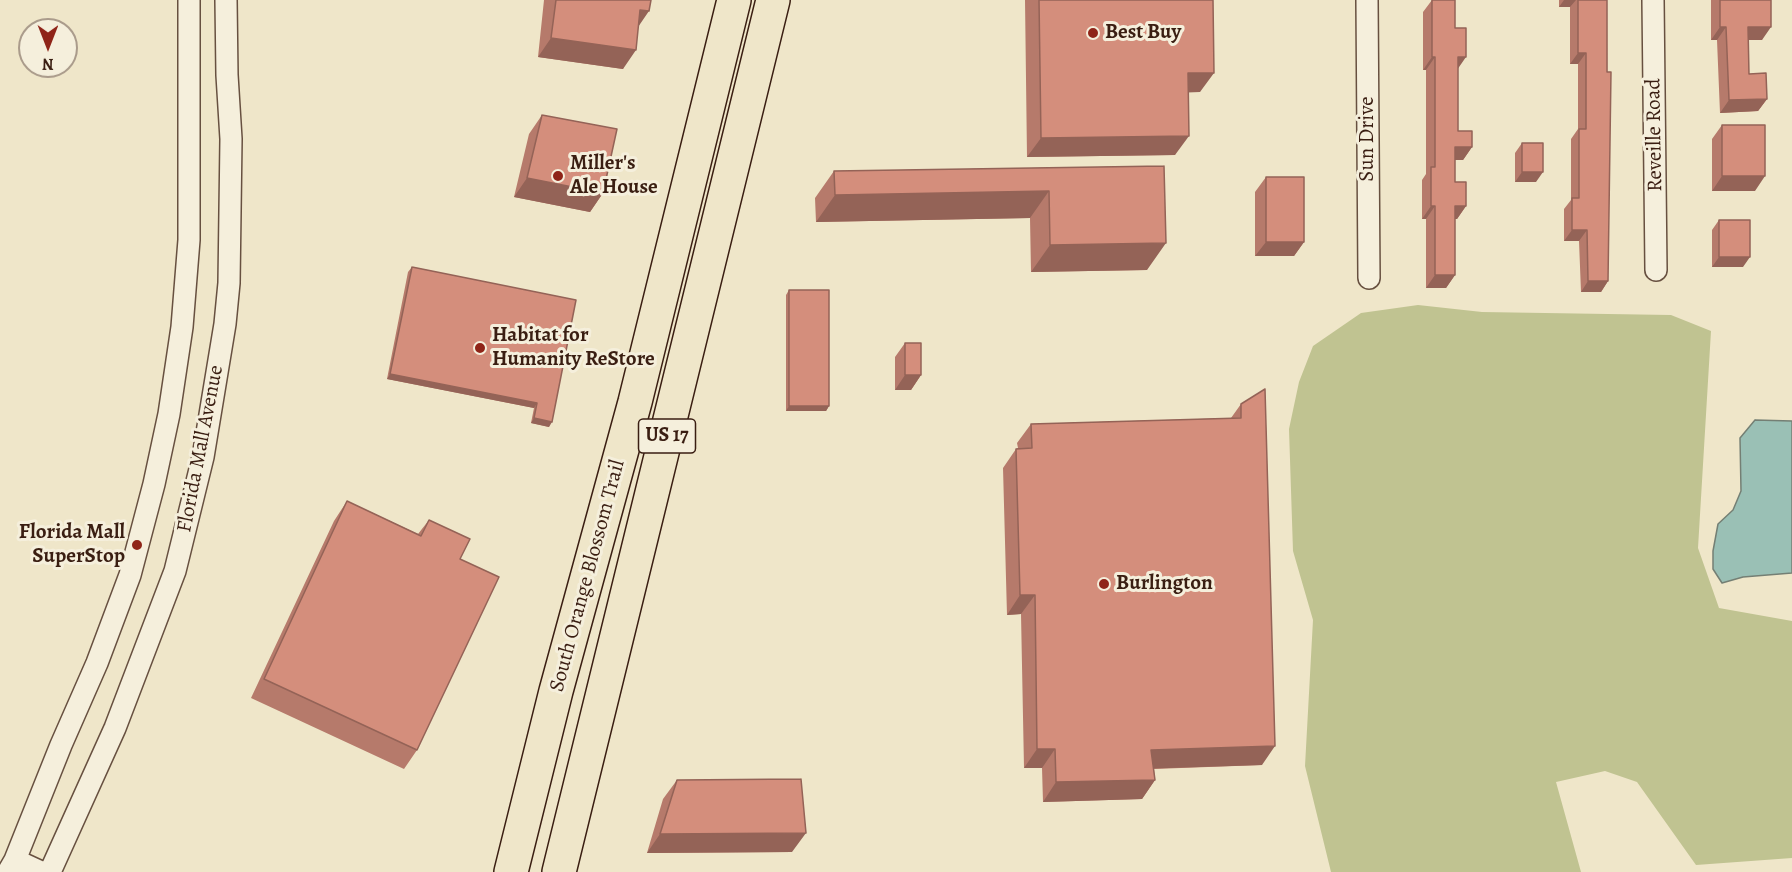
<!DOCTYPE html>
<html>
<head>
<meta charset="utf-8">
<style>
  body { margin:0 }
  #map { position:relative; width:1792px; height:872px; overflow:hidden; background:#efe6c9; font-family:Alegreya,serif }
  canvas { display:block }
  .north { position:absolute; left:18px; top:18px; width:60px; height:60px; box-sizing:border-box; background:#f5efdc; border:2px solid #aa9b8b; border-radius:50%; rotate:180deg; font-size:16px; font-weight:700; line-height:24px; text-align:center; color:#3a1e12 }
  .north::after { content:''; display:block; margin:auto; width:21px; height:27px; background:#8f2418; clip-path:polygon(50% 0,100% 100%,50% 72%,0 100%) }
</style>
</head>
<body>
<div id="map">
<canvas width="1792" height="872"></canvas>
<div class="north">N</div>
</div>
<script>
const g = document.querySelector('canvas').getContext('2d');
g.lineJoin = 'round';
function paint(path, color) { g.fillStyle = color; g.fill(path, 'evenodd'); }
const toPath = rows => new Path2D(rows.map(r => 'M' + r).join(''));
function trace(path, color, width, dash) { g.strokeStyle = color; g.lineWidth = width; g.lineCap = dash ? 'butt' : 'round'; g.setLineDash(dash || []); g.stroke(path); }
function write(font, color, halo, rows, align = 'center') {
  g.font = font + ' Alegreya,serif'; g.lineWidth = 6; g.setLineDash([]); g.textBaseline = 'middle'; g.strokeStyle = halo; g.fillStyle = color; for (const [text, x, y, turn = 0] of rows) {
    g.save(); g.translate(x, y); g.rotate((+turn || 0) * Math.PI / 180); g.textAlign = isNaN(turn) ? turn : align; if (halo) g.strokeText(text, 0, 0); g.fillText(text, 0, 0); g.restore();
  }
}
paint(toPath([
  [1418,305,1482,312,1671,315,1711,331,1698,548,1719,608,1792,621,1792,858,1696,865,1637,782,1605,771,1556,782,1581,872,1331,872,1305,766,1313,620,1293,551,1289,429,1299,382,1313,346,1361,313]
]), '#c0c391');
const water = toPath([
  [1755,420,1792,421,1792,573,1743,577,1722,583,1713,569,1713,551,1718,524,1733,510,1741,491,1740,438,1755,420]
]);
paint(water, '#9ac0b5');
trace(water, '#747f74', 1.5);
const street = toPath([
  [1367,0,1369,278],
  [1653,0,1656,270],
  [15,860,41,872],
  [8,872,15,860,61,745,97,663,130,575,154,484,169,414,182,327,189,240,189,0],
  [50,872,115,728,175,571,203,457,225,324,229,283,231,139,227,75,226,0]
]);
const primary = toPath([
  [511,872,556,691,635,402,734,0],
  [559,872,773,0]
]);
trace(street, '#675040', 24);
trace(primary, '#3a1e12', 36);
trace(street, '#f5efdc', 21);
trace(primary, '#efe6c9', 33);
paint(toPath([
  [544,0,651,0,638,27,623,69,538,57],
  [1025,0,1213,0,1200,92,1188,92,1175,155,1027,157],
  [1432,0,1455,28,1458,69,1458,131,1472,147,1463,160,1455,160,1455,182,1466,206,1457,219,1455,219,1455,275,1446,288,1426,288,1426,219,1422,219,1422,180,1426,174,1426,70,1423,70,1423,12],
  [1559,0,1607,0,1608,281,1601,292,1581,292,1579,241,1564,241,1564,209,1571,200,1571,139,1578,129,1578,64,1570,64,1570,7,1559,7],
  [1711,0,1771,0,1762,40,1748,40,1749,74,1767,99,1758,111,1720,113,1717,40,1711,40],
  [542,115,603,193,590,212,514,197,529,134],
  [1722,125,1755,191,1712,191,1712,139],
  [1522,143,1536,182,1515,182,1515,153],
  [1164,166,1147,270,1031,272,1030,218,816,222,815,198,834,171],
  [1266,177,1304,242,1294,256,1255,256,1255,192],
  [1719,220,1743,267,1712,267,1712,230],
  [412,267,576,300,549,427,531,423,534,408,387,379,408,272],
  [789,290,829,406,826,411,786,411,786,295],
  [905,343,921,375,911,390,895,390,895,357],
  [1241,404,1262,765,1154,769,1155,780,1142,799,1043,802,1042,768,1024,768,1021,614,1007,615,1003,468,1016,449,1018,448,1017,443,1031,424,1231,418],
  [347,501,418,534,429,520,460,559,417,750,404,769,251,698,334,521],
  [677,780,792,852,647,853,663,799]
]), '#b67a6b');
paint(toPath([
  [1564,0,1576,0,1570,7,1559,7],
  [640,10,649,11,636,30],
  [1720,27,1726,27,1717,40,1711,40],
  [1748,27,1771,27,1762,40,1739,40],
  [551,38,636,50,623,69,538,57],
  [1578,53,1586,53,1578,64,1570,64],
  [1432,57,1435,57,1426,70,1423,70],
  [1458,57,1466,57,1457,70],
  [1188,73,1214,73,1200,92,1174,93],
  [1767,99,1758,111,1720,113,1729,100],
  [1189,136,1175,155,1027,157,1041,138],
  [1455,147,1472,147,1463,160,1446,160],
  [1522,172,1543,172,1536,182,1515,182],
  [1722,176,1765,176,1755,191,1712,191],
  [527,178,603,193,590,212,514,197],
  [1049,191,1030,218,816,222,835,195],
  [1431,206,1435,206,1426,219,1422,219],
  [1455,206,1466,206,1457,219,1446,219],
  [1572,230,1587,230,1579,241,1564,241],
  [1266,242,1304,242,1294,256,1255,256],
  [1166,243,1147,270,1031,272,1050,245],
  [1719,257,1750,257,1743,267,1712,267],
  [1435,275,1455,275,1446,288,1426,288],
  [1588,281,1608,281,1601,292,1581,292],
  [390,374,537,403,534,408,387,379],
  [905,375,921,375,911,390,895,390],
  [789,406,829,406,826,411,786,411],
  [534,418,552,422,549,427,531,423],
  [1020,595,1035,595,1021,614,1007,615],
  [1275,746,1262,765,1138,769,1151,750],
  [1037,749,1055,749,1042,768,1024,768],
  [1155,780,1142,799,1043,802,1056,782],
  [806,833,792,852,647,853,660,834]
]), '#946357');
const building = toPath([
  [556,0,651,0,649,11,640,10,636,50,551,38,556,0],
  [1039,0,1213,0,1214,73,1188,73,1189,136,1041,138,1039,0],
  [1432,0,1455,0,1455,28,1466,28,1466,57,1458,57,1458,131,1472,131,1472,147,1455,147,1455,182,1466,182,1466,206,1455,206,1455,275,1435,275,1435,206,1431,206,1431,167,1435,167,1435,57,1432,57,1432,0],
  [1578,0,1607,0,1607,72,1611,72,1608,281,1588,281,1587,230,1572,230,1572,198,1579,198,1579,129,1586,129,1586,53,1578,53,1578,0],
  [1720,0,1771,0,1771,27,1748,27,1749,74,1766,73,1767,99,1729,100,1726,27,1720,27,1720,0],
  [542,115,617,129,603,193,527,178,542,115],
  [1722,125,1765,125,1765,176,1722,176,1722,125],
  [1522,143,1543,143,1543,172,1522,172,1522,143],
  [1164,166,1166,243,1050,245,1049,191,835,195,834,171,1164,166],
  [1266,177,1304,177,1304,242,1266,242,1266,177],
  [1719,220,1750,220,1750,257,1719,257,1719,220],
  [412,267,576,300,552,422,534,418,537,403,390,374,412,267],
  [789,290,829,290,829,406,789,406,789,290],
  [905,343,921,343,921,375,905,375,905,343],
  [1265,389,1275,746,1151,750,1155,780,1056,782,1055,749,1037,749,1035,595,1020,595,1016,449,1032,448,1031,424,1241,418,1241,404,1265,389],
  [347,501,421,536,429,520,470,539,460,559,499,577,417,750,264,679,347,501],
  [801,779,806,833,660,834,677,780,801,779]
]);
paint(building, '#d48e7c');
trace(building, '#946357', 1.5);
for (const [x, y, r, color] of [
  [1093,33,6,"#8f2418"],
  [558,176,6,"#8f2418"],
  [480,348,6,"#8f2418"],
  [137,545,6,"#8f2418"],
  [1104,584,6,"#8f2418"]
]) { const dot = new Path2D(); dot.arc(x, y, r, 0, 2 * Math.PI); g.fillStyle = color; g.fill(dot); trace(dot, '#f5efdc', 2); }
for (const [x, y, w] of [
  [667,436,57]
]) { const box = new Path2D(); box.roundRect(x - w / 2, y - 17, w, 34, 4.5); g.fillStyle = '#f5efdc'; g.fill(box); trace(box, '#3a1e12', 1.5); }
write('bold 20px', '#3a1e12', null, [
  ["US 17",667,436]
]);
write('bold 21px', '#3a1e12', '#f5efdc', [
  ["Best Buy",1105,33],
  ["Miller's",570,164],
  ["Ale House",570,188],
  ["Habitat for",492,336],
  ["Humanity ReStore",492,360],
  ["Florida Mall",125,533,"right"],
  ["SuperStop",125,557,"right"],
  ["Burlington",1116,584]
], 'left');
write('21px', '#3a1e12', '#f5efdc', [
  ["Reveille Road",1655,135,-91],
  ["Sun Drive",1368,139,-90],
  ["Florida Mall Avenue",201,449,-79],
  ["South Orange Blossom Trail",588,576,-75]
]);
</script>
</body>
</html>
